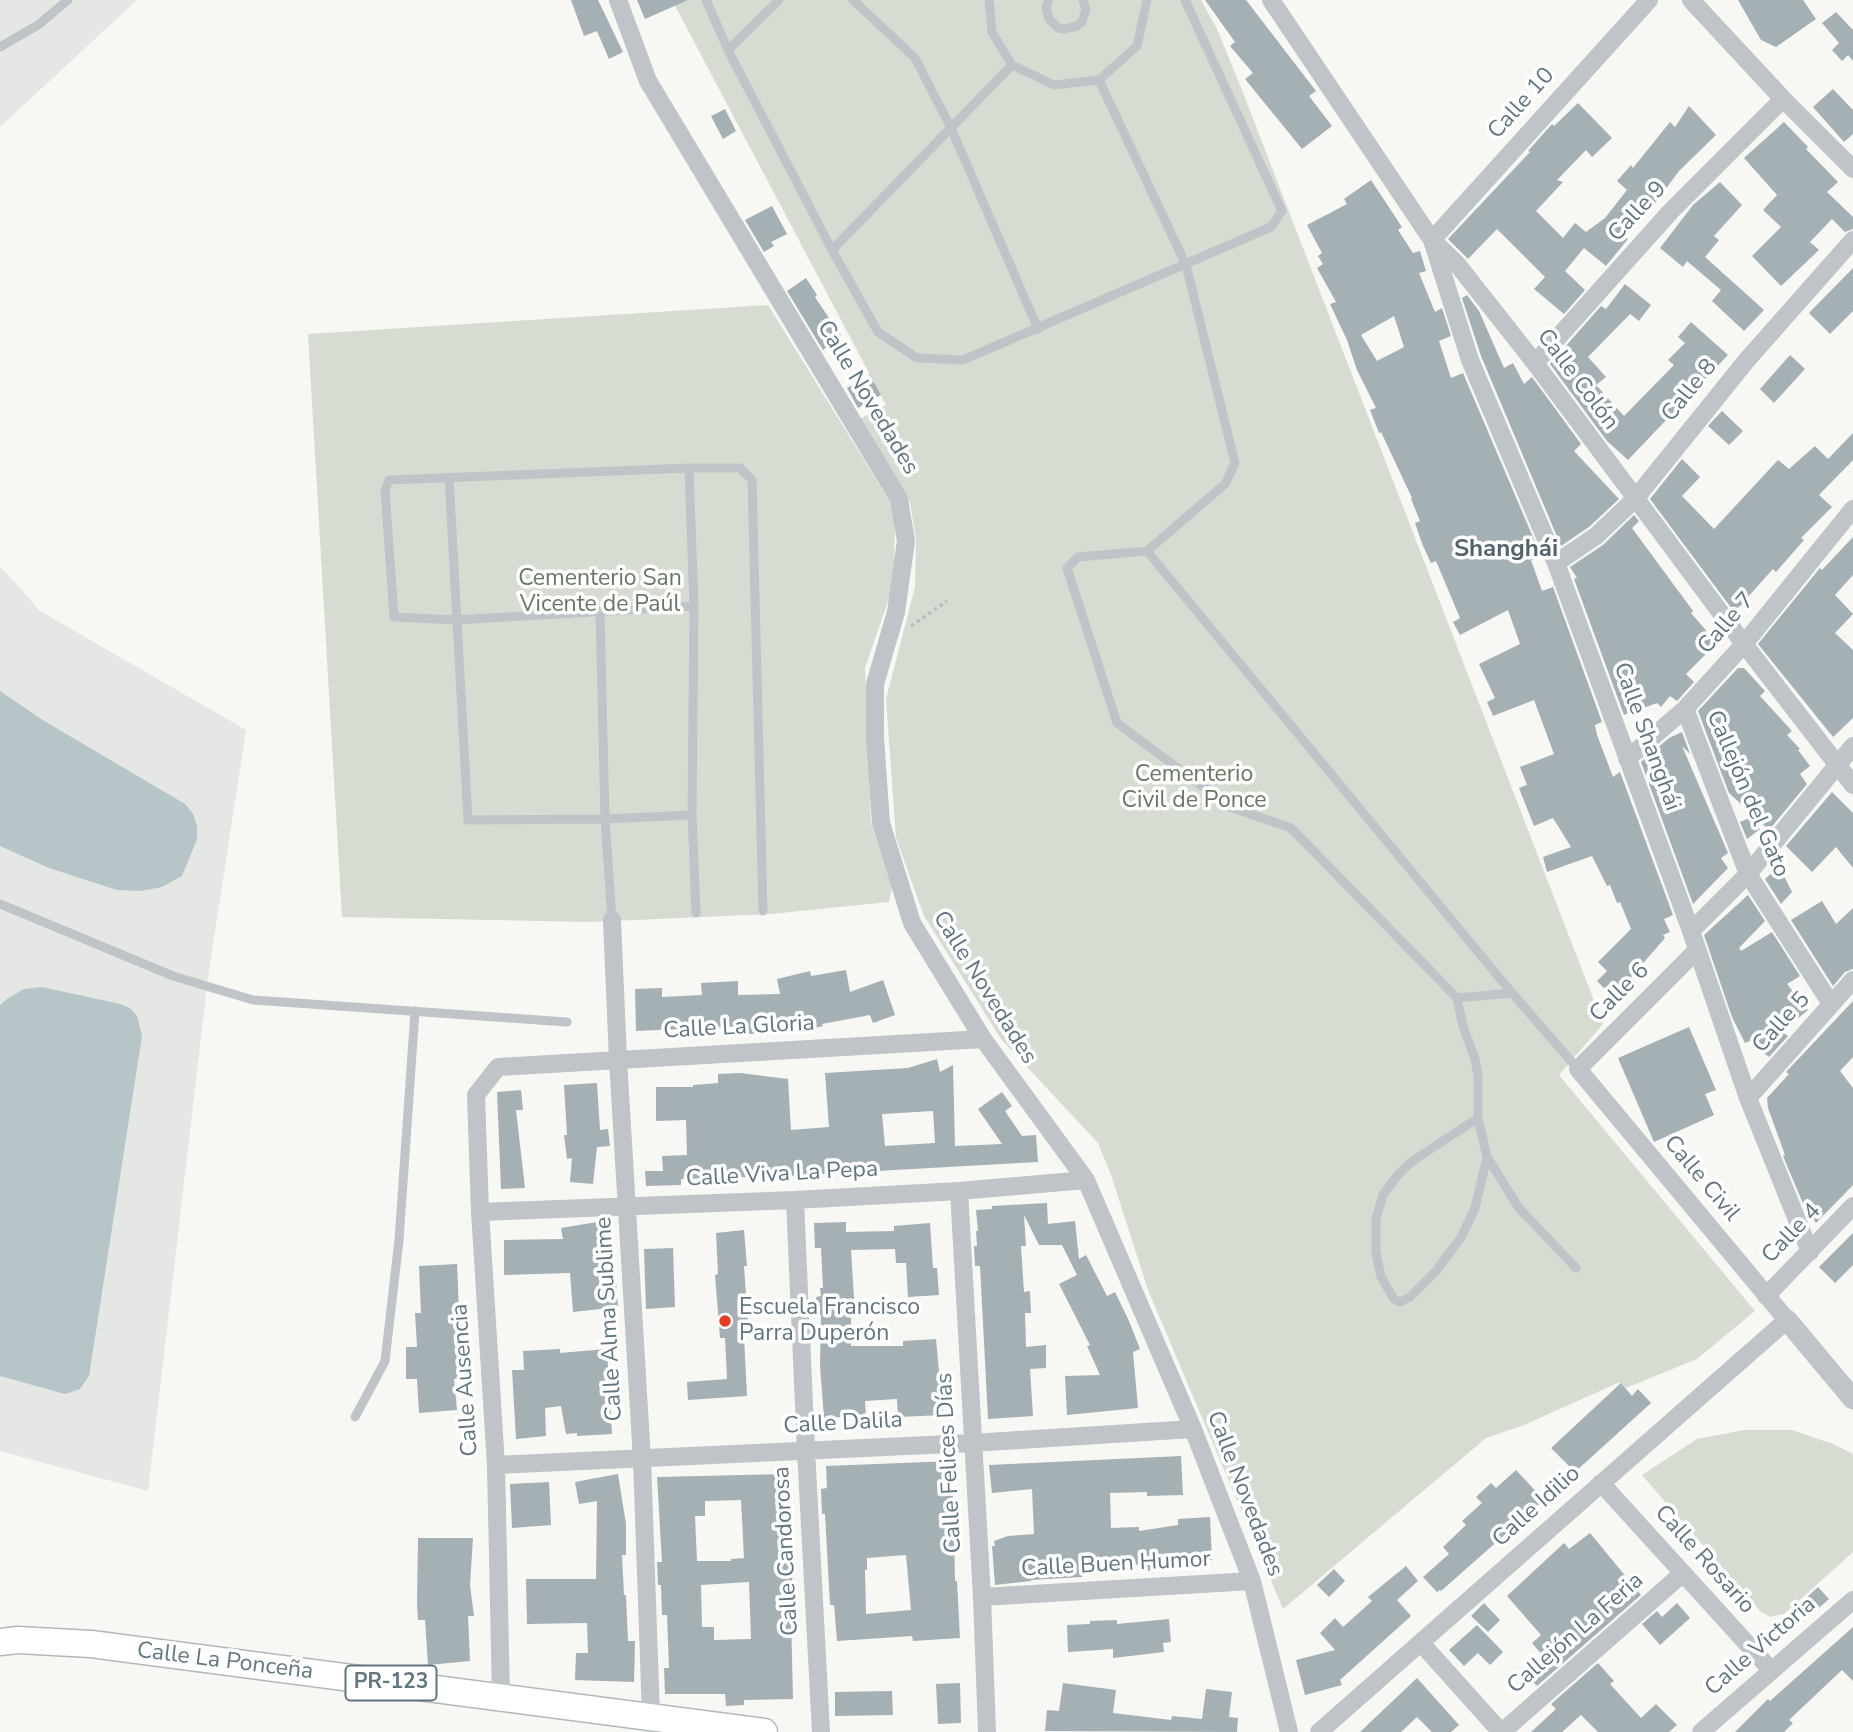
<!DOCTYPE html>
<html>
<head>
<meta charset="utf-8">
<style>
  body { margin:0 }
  canvas { display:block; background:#f7f7f4 }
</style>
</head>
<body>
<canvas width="1853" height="1732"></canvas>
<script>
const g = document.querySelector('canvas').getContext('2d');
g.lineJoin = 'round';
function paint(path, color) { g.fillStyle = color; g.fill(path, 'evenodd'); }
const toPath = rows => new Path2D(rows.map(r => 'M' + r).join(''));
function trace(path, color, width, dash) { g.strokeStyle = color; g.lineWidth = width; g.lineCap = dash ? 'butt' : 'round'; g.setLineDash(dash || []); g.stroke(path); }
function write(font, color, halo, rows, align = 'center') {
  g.font = font + ' "Nunito Sans",sans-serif'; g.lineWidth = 7; g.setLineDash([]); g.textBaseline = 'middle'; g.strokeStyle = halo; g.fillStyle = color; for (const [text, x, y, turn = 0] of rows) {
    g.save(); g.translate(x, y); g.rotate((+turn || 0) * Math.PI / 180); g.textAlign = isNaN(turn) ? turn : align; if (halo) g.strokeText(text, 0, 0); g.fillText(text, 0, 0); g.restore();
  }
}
paint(toPath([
  [0,0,137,0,0,127],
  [0,566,40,611,246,730,208,977,148,1491,0,1451]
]), '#e5e7e5');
paint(toPath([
  [672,0,1201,0,1217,29,1240,85,1603,1024,1559,1075,1755,1311,1697,1359,1626,1388,1620,1382,1524,1425,1486,1438,1283,1609,1148,1290,1111,1175,1098,1143,1001,1039,924,916,896,838,886,699,915,587,916,540,910,502,858,420,886,405],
  [768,305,895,510,894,584,865,668,871,823,892,888,889,902,771,914,590,922,342,917,308,334],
  [1744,1430,1792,1430,1833,1444,1853,1454,1853,1552,1784,1614,1770,1617,1760,1611,1642,1475,1697,1439]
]), '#d7dcd3');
paint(toPath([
  [0,691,41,719,185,804,193,814,197,826,197,839,182,876,162,887,140,891,117,890,49,868,0,846],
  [42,987,120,1004,130,1008,137,1016,142,1036,89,1376,80,1389,65,1394,0,1376,0,1005,8,998,24,989]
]), '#b5c5c8');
paint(toPath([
  [571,0,598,0,623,52,609,59,597,31,584,36],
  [637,0,688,0,645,19],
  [1205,0,1246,0,1316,91,1309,96,1332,126,1302,149,1245,79,1253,73,1230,46,1235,42],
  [1738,0,1803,0,1816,19,1776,47,1761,40],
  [1836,12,1853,30,1853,61,1848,55,1842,61,1832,50,1839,43,1822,23],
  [1833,89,1853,110,1853,134,1844,142,1813,107],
  [1578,103,1612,138,1592,157,1586,150,1557,180,1563,182,1536,211,1563,238,1575,223,1586,232,1605,218,1627,190,1617,181,1631,165,1633,168,1670,122,1675,127,1689,106,1716,135,1679,171,1646,215,1625,237,1628,239,1606,266,1584,248,1565,271,1585,290,1564,314,1534,289,1545,277,1497,229,1468,259,1448,239,1530,152,1528,151,1552,124,1554,126],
  [725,109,736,131,723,139,711,116],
  [1784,122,1808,147,1806,149,1838,182,1827,192,1853,217,1853,229,1845,232,1832,219,1810,242,1819,250,1781,286,1752,256,1781,227,1763,210,1777,195,1744,158],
  [1371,180,1402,227,1398,230,1413,253,1420,251,1426,271,1419,273,1435,312,1442,308,1451,336,1439,341,1451,378,1463,373,1541,556,1531,560,1542,591,1553,587,1602,722,1595,725,1597,735,1613,777,1620,772,1673,915,1664,919,1670,932,1663,935,1665,938,1631,977,1635,981,1616,1000,1597,981,1607,971,1598,962,1631,929,1620,902,1617,903,1610,885,1607,886,1592,856,1547,872,1543,857,1571,847,1553,818,1534,826,1519,788,1527,785,1520,767,1554,754,1534,700,1493,716,1487,702,1495,698,1479,664,1520,644,1508,610,1460,635,1453,622,1460,618,1436,561,1431,563,1423,546,1415,523,1420,521,1411,499,1412,498,1381,432,1379,433,1370,410,1376,408,1357,370,1347,340,1330,304,1336,302,1317,268,1323,264,1318,256,1322,253,1307,225,1347,204,1344,199],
  [1394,316,1404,347,1377,361,1361,335],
  [1720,182,1742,205,1714,236,1719,240,1705,257,1764,310,1744,331,1712,301,1721,290,1687,261,1683,267,1660,248,1693,205],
  [772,206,787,234,771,242,774,246,764,252,745,220],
  [1853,268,1853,311,1830,334,1809,313],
  [806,278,817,295,815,297,841,336,823,350,787,291],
  [1625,284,1651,305,1639,321,1630,314,1588,357,1606,377,1596,385,1624,416,1674,365,1668,360,1685,343,1678,337,1691,322,1728,355,1628,460,1607,441,1550,364,1601,306,1606,309],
  [1467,295,1479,311,1504,368,1513,363,1524,384,1532,377,1581,444,1574,451,1619,499,1589,527,1561,546,1481,356,1462,298],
  [1790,355,1805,369,1774,403,1760,389],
  [870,375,881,395,858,408,847,388],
  [1722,411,1743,431,1729,445,1708,426],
  [1853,433,1853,460,1819,495,1832,507,1801,538,1804,540,1776,572,1773,569,1746,599,1747,601,1736,609,1732,609,1650,499,1682,459,1700,477,1682,496,1714,529,1778,460,1789,469,1815,446,1828,459],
  [1634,515,1639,521,1632,528,1693,611,1691,613,1717,643,1686,674,1694,682,1677,701,1670,696,1661,707,1657,703,1624,715,1574,579,1577,578,1570,567,1603,545],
  [1853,537,1853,575,1835,595,1853,614,1835,633,1853,650,1853,718,1833,737,1758,644,1820,568,1822,570],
  [1738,668,1744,668,1765,691,1760,696,1792,731,1787,735,1800,749,1798,750,1810,766,1800,774,1807,784,1769,830,1729,793,1698,711],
  [1682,732,1690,754,1682,746,1728,853,1721,858,1728,868,1693,904,1641,762,1669,738],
  [1832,792,1853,813,1853,868,1836,847,1812,872,1786,846],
  [1754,816,1760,829,1747,839,1740,822],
  [1779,866,1792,892,1781,904,1765,879],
  [1748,895,1765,921,1739,948,1741,951,1772,932,1800,976,1787,984,1808,1010,1782,1032,1788,1036,1769,1057,1749,1041,1745,1043,1732,1017,1704,935],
  [1822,901,1836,924,1853,908,1853,969,1845,972,1833,986,1791,920],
  [846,970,850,992,883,980,895,1015,873,1023,870,1015,822,1024,823,1026,800,1032,746,1034,746,1026,636,1031,635,989,662,988,662,997,702,995,701,983,738,981,738,995,780,994,777,979,810,971,811,976],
  [1853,1001,1853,1057,1840,1071,1853,1088,1853,1185,1816,1223,1804,1206,1783,1156,1785,1155,1768,1108,1767,1098,1789,1074,1786,1072],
  [1689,1027,1716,1090,1705,1094,1714,1115,1654,1142,1618,1058],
  [937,1059,940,1072,953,1065,955,1146,1002,1144,978,1109,1002,1092,1012,1106,1005,1111,1022,1136,1036,1135,1038,1162,787,1176,681,1179,681,1185,646,1186,645,1171,663,1171,662,1156,687,1155,686,1120,656,1121,656,1087,693,1087,693,1085,718,1083,718,1074,740,1073,788,1079,791,1130,829,1127,825,1073,908,1068],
  [933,1111,935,1143,885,1146,882,1114],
  [597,1083,600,1130,608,1129,610,1146,597,1147,593,1184,570,1182,572,1158,567,1159,564,1135,567,1135,564,1085],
  [521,1090,523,1110,516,1110,525,1188,501,1189,497,1092],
  [1047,1203,1048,1224,1075,1221,1079,1259,1086,1255,1107,1296,1115,1292,1129,1321,1140,1349,1133,1352,1138,1408,1067,1415,1065,1376,1100,1375,1087,1346,1090,1345,1059,1284,1077,1275,1062,1245,1039,1245,1024,1215,1026,1246,1021,1246,1024,1292,1030,1291,1031,1313,1025,1313,1026,1347,1046,1345,1046,1368,1030,1369,1033,1416,988,1419,980,1266,975,1266,974,1246,977,1246,976,1231,978,1231,976,1210,992,1209,992,1206],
  [603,1221,612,1281,616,1281,618,1307,573,1312,570,1273,504,1275,504,1240,563,1239,561,1228],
  [846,1222,846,1232,894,1231,894,1226,930,1223,933,1268,937,1268,939,1295,908,1297,906,1263,896,1263,895,1249,851,1250,855,1314,851,1314,851,1346,903,1346,903,1341,936,1339,943,1415,898,1417,897,1399,865,1401,866,1416,824,1418,820,1366,821,1315,816,1315,816,1297,821,1296,820,1288,823,1288,821,1248,815,1248,814,1223],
  [744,1230,747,1266,744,1266,749,1336,744,1337,747,1396,688,1400,687,1382,727,1379,725,1338,720,1338,715,1275,718,1274,716,1233],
  [1853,1233,1853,1265,1835,1283,1819,1267],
  [673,1248,675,1307,646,1309,644,1249],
  [457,1264,459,1311,462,1310,465,1378,454,1379,457,1410,419,1413,417,1379,406,1379,406,1347,417,1347,415,1313,421,1313,419,1266],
  [560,1349,560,1353,607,1349,612,1434,577,1436,577,1433,566,1434,561,1406,545,1408,546,1436,516,1439,512,1370,524,1370,523,1351],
  [1621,1383,1632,1396,1638,1389,1651,1403,1575,1472,1551,1448],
  [1181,1456,1183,1495,1147,1496,1147,1492,1110,1493,1111,1528,1139,1527,1139,1531,1178,1525,1178,1519,1210,1517,1212,1560,1170,1562,1171,1567,1148,1571,1147,1564,1082,1568,1082,1577,1031,1580,1031,1581,995,1585,992,1546,995,1546,994,1541,1008,1536,1034,1534,1032,1489,992,1493,989,1465],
  [952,1461,955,1581,957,1581,960,1638,913,1641,912,1636,837,1641,834,1605,830,1605,825,1514,822,1514,821,1489,827,1488,826,1466],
  [906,1555,911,1610,866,1614,865,1570,867,1570,867,1558],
  [1516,1470,1544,1500,1441,1591,1440,1590,1437,1592,1423,1577,1449,1554,1443,1547,1466,1525,1462,1521,1482,1503,1476,1497,1491,1483,1496,1488],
  [618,1474,626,1524,626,1555,622,1555,624,1595,626,1595,628,1641,635,1641,634,1682,575,1680,576,1653,588,1653,587,1623,527,1624,526,1579,596,1579,597,1501,579,1504,575,1482],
  [787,1474,787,1555,791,1555,794,1614,791,1614,793,1699,744,1700,744,1705,726,1706,725,1694,665,1694,664,1668,669,1668,667,1615,662,1615,661,1585,658,1585,657,1562,662,1562,657,1477],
  [741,1500,744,1558,731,1559,731,1561,697,1561,695,1516,705,1516,705,1501],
  [749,1582,751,1639,714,1640,714,1627,702,1627,701,1585],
  [549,1482,551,1525,512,1528,510,1484],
  [1590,1533,1641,1595,1537,1686,1526,1674,1544,1657,1532,1643,1541,1635,1507,1596,1564,1543,1569,1549],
  [418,1538,473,1538,470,1585,474,1616,468,1616,470,1661,428,1665,425,1620,418,1620,417,1603],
  [1406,1566,1418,1581,1397,1600,1411,1616,1340,1680,1342,1685,1305,1695,1296,1660,1335,1650,1320,1633,1335,1618,1343,1627,1372,1601,1368,1597],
  [1334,1569,1345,1581,1329,1597,1317,1585],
  [1818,1587,1829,1599,1800,1624,1790,1613],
  [1484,1603,1500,1620,1488,1632,1471,1616],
  [1677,1603,1690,1618,1660,1645,1642,1624,1657,1611,1662,1617],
  [1169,1619,1171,1642,1163,1643,1164,1652,1113,1658,1113,1649,1068,1652,1067,1625,1090,1624,1090,1621,1117,1620,1117,1624],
  [1477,1625,1503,1652,1490,1665,1478,1653,1464,1666,1449,1650],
  [1853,1627,1853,1681,1842,1670,1789,1720,1793,1723,1784,1732,1735,1732,1768,1699,1770,1701],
  [1598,1663,1614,1681,1610,1684,1641,1718,1656,1704,1677,1725,1669,1732,1598,1732,1581,1715,1562,1732,1531,1732,1556,1709,1551,1704],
  [1417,1678,1459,1725,1451,1732,1432,1732,1417,1717,1401,1732,1360,1732],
  [960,1683,961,1723,938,1724,936,1684],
  [1063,1683,1116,1690,1113,1713,1171,1720,1172,1716,1202,1719,1206,1689,1232,1692,1229,1717,1238,1718,1237,1732,1045,1731,1047,1710,1059,1711],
  [892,1691,893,1715,835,1716,835,1692]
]), '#a4b0b4');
const primary = toPath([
  [0,1642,18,1640,91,1644,764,1732]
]);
trace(primary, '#b1b8bb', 29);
trace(toPath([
  [911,626,947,601]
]), '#b8bdbf', 3.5, [3.5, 3.5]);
trace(toPath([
  [706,0,728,50,832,250,878,332,917,358,963,360,1271,227,1282,211,1185,0],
  [853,0,915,58,951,128,1038,329],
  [989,0,992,32,1012,65,1054,85,1099,80,1137,46,1147,0],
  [1049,0,1046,7,1049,19,1058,28,1064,29,1077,26,1082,22,1086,9,1083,0],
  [0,47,38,25,68,0],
  [728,50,779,0],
  [1099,80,1186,265,1235,463,1225,484,1147,551],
  [832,250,1012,65],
  [689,468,694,606,692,815,696,913],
  [449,477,468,820,605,819,692,815],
  [694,606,456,620,394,617,385,490,389,480,689,468,740,468,752,480,763,911],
  [600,613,605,819,612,920],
  [0,904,173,976,253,1000,567,1022],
  [1457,998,1512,993],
  [1478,1118,1487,1157,1519,1208,1576,1268],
  [1487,1157,1475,1208,1462,1236,1436,1271,1410,1297,1400,1302,1394,1299,1381,1277,1376,1253,1376,1219,1383,1195,1397,1176,1411,1162,1478,1118,1478,1076,1475,1059,1463,1026,1457,998,1291,828,1230,807,1117,723,1067,568,1078,557,1147,551,1512,993,1578,1069],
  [355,1417,385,1361,399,1240,415,1011]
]), '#bec4c7', 9);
trace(toPath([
  [618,0,648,81,899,499,906,541,896,612,875,684,875,738,881,823,912,923,983,1039,1086,1180,1193,1429,1252,1581,1289,1732],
  [1271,0,1432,240,1457,264,1535,363,1744,644,1853,785],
  [1649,0,1432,240,1470,360,1556,563,1691,931,1748,1098,1810,1252],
  [1691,0,1783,99,1853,169],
  [1535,363,1671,211,1783,99],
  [1556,563,1596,536,1635,499,1746,361,1853,240],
  [1685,709,1748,874,1831,1004],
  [1627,759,1685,709,1744,644,1853,509],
  [612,920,618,1060,642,1459,651,1716],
  [1691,931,1748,874,1853,746],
  [1748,1098,1853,980],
  [959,1191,982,1597,987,1732],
  [795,1200,806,1450,821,1732],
  [480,1212,795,1200,959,1191,1086,1180],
  [1766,1296,1853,1206],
  [496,1465,972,1443,1193,1429],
  [1601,1483,1771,1670],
  [982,1597,1252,1581],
  [1421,1643,1501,1732],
  [501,1697,496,1465,480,1212,476,1095,498,1067,983,1039],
  [1319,1732,1787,1320,1578,1069,1696,951],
  [1502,1732,1682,1574],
  [1701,1732,1853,1600]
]), '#bec4c7', 18);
trace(toPath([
  [1787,1320,1853,1399]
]), '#bec4c7', 21);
trace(primary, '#fff', 26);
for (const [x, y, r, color] of [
  [725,1321,7,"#ea3c22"]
]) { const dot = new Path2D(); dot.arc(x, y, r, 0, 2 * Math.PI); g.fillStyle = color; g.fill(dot); trace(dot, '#fff', 2.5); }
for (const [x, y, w] of [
  [391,1683,91]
]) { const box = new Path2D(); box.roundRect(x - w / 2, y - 17.5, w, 35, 5); g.fillStyle = '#fff'; g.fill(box); trace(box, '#617680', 2); }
write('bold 21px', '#617680', null, [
  ["PR-123",391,1683]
]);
write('23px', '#617680', '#fff', [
  ["Calle 10",1522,104,-48],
  ["Calle 9",1638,212,-47],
  ["Calle Colón",1577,380,53],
  ["Calle 8",1690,391,-51],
  ["Calle Novedades",867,398,59],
  ["Calle 7",1727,624,-49],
  ["Calle Shanghái",1646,737,70],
  ["Callejón del Gato",1747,794,67],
  ["Calle Novedades",984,988,58],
  ["Calle 6",1620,993,-45],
  ["Calle 5",1782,1023,-48],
  ["Calle La Gloria",739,1028,-3],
  ["Calle Viva La Pepa",782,1175,-3],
  ["Calle Civil",1701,1179,50],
  ["Calle 4",1792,1234,-46],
  ["Calle Alma Sublime",610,1319,-93],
  ["Calle Ausencia",466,1380,-94],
  ["Calle Dalila",843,1424,-3],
  ["Calle Felices Días",950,1463,-93],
  ["Calle Novedades",1244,1494,69],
  ["Calle Idilio",1537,1507,-42],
  ["Calle Candorosa",787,1551,-93],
  ["Calle Rosario",1704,1560,48],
  ["Calle Buen Humor",1116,1565,-3],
  ["Callejón La Feria",1576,1634,-41],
  ["Calle Victoria",1761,1647,-41],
  ["Calle La Ponceña",225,1662,7]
]);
write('23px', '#677860', '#fff', [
  ["Cementerio San",600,579],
  ["Vicente de Paúl",600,605],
  ["Cementerio",1194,775],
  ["Civil de Ponce",1194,801]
]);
write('23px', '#617680', '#fff', [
  ["Escuela Francisco",739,1308],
  ["Parra Duperón",739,1334]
], 'left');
write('bold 24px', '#53636b', '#fff', [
  ["Shanghái",1506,550]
]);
</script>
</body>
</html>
